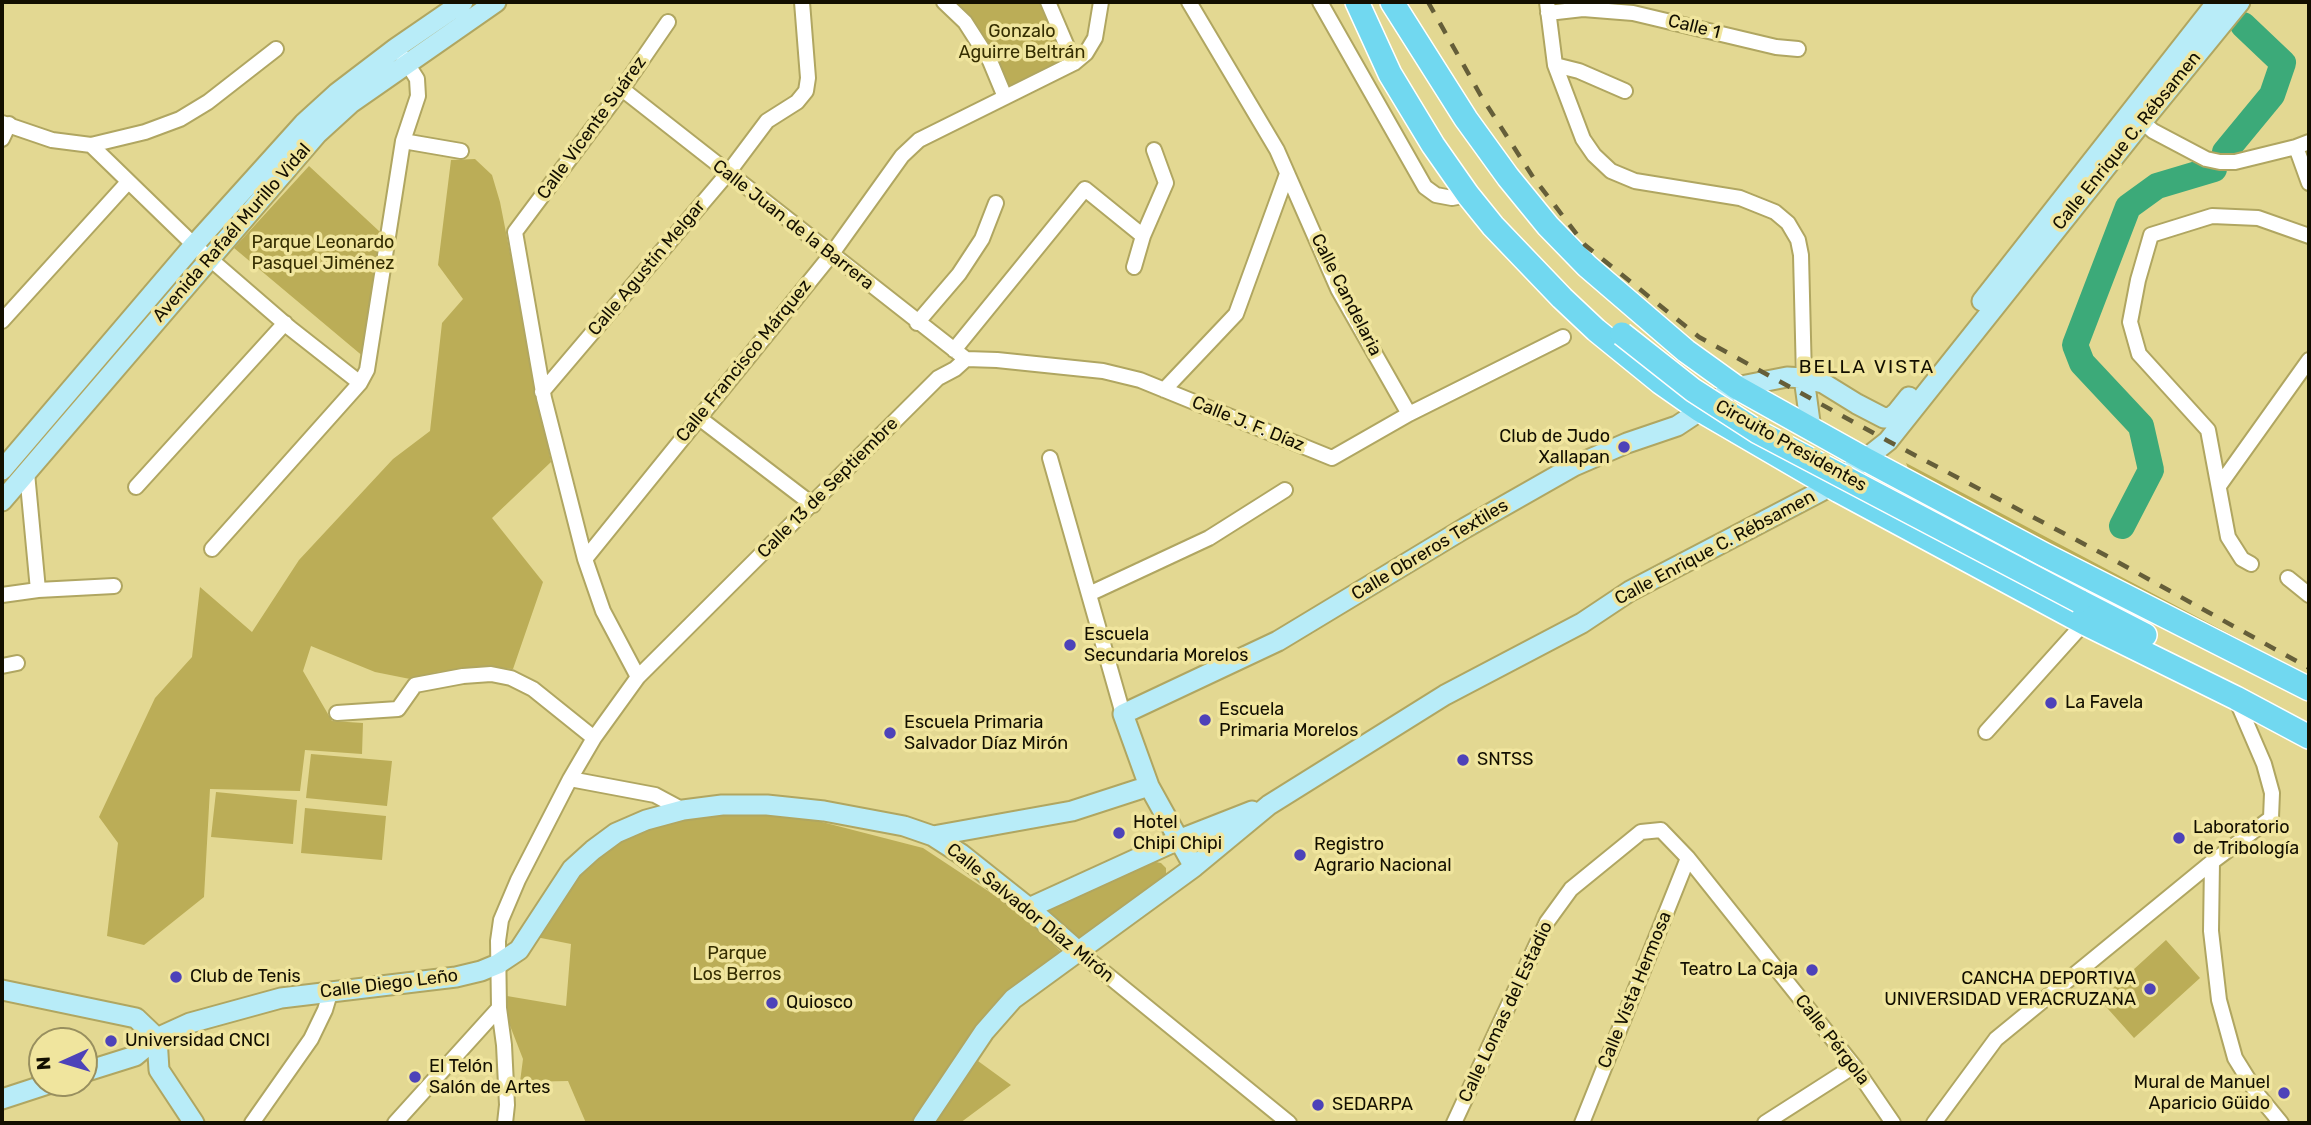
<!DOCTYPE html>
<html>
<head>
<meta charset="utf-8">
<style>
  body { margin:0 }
  #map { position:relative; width:2311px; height:1125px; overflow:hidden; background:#e3d892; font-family:Rubik,sans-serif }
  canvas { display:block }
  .frame { position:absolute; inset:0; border:4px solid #130f00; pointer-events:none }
  .north { position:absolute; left:28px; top:1027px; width:70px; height:70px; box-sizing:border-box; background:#f0e59e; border:2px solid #988f5f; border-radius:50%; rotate:266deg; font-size:19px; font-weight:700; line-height:28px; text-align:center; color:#130f00 }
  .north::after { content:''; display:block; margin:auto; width:24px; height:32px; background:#4d42b9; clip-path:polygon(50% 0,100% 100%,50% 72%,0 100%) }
</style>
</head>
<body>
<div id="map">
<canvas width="2311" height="1125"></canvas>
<div class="frame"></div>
<div class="north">N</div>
</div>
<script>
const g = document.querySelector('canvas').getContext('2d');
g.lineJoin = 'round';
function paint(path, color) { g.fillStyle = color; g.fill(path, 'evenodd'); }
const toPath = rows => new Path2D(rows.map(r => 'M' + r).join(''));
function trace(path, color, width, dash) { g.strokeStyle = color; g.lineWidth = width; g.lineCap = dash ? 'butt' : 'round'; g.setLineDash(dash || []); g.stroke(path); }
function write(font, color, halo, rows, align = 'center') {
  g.font = font + ' Rubik,sans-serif'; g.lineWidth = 7; g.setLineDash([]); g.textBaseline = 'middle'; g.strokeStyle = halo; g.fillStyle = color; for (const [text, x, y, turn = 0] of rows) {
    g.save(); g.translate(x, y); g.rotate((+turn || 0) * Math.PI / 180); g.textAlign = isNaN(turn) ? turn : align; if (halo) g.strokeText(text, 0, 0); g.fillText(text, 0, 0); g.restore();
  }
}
paint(toPath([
  [944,2,1048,2,1074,63,1005,97],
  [475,159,492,175,500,202,551,462,492,518,543,582,513,669,476,667,437,672,410,679,375,672,311,646,303,671,332,721,363,723,362,754,305,750,300,791,210,789,204,897,144,945,107,936,118,843,99,817,155,698,192,657,200,587,252,632,299,560,393,459,430,431,442,323,463,299,438,265,451,160],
  [309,166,393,244,371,363,234,248],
  [1906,463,2309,676,2309,686,1909,471],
  [311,754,392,761,387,806,306,798],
  [216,792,297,800,293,844,211,837],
  [752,804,923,848,1023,914,1060,951,991,1014,912,1123,586,1123,568,1081,520,1082,523,1059,507,1018,507,996,566,1006,571,944,536,937,568,874,637,823],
  [305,808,386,816,382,860,301,853],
  [1151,861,1161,863,1166,868,1166,876,1078,940,1041,912],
  [2166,940,2200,978,2134,1038,2100,1000],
  [978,1061,1011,1085,960,1123,934,1123]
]), '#bbad57');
trace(toPath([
  [2225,152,2272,95,2283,63,2243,25],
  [2122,526,2151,470,2141,426,2082,363,2075,345,2128,207,2157,186,2214,169]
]), '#3caa79', 26);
const street = toPath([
  [944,2,965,22,990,61,1005,97],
  [1048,2,1074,63],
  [1189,2,1277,150,1338,289,1409,414],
  [1320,2,1425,187,1436,195,1452,198,1468,195],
  [1547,2,1555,65,1583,139,1594,155,1611,171,1635,181,1740,198,1775,212,1788,223,1798,240,1801,255,1804,378],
  [1548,13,1583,9,1633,13,1776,47,1798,49],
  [1555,65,1579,71,1625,91],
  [622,89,966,359],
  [2137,117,2153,131,2206,159,2220,162,2235,162,2296,147,2309,142],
  [2,123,52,140,91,145,145,132,180,119,208,102,276,49],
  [2,139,9,124],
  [403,141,461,151],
  [91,145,194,245,290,328,360,383],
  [2296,147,2309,183],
  [1134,267,1143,236,1166,183,1154,150],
  [2,321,128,182],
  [917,323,959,274,982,239,996,203],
  [954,350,1085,189,1143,236],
  [1164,390,1236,314,1287,174],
  [542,392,728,173,767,121,797,102,806,91,808,78,802,2],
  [698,417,813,505],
  [1050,458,1123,714],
  [27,473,38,590],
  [2219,486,2309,360],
  [136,487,285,323],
  [212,549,360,383,367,370,403,141,418,96,417,79,403,57],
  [585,559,831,255,902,156,919,140,1074,63,1086,53,1095,38,1101,2],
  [2251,564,2242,559,2228,537,2208,430,2139,354,2130,322,2138,280,2151,235,2212,216,2258,218,2309,236],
  [2288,578,2309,595],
  [1089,594,1209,538,1285,490],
  [2,595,38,590,114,586],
  [2,666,17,663],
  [638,677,603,611,585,559,544,398,515,232,622,89,668,22],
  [337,713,398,709,415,685,463,676,491,674,511,678,533,689,594,738],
  [1986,732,2084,623],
  [570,779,655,795,683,810],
  [2212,862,2211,931,2219,1000,2235,1058,2258,1095,2281,1123],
  [1078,951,1289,1123],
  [252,1123,311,1039,325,1010,331,990],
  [395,1123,499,1008],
  [505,1123,507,1105,504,1045,499,1008,498,941,501,920,518,880,570,779,594,738,638,677,938,378,955,369,966,359,997,360,1103,371,1140,380,1332,458,1409,414,1563,337],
  [1454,1123,1547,922,1571,889,1641,832,1661,830,1688,858,1854,1066,1893,1123],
  [1582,1123,1688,858],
  [1765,1123,1854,1066],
  [1934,1123,1996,1039,2212,862,2271,818,2272,793,2264,764,2236,699]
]);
const secondary = toPath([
  [1982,301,2217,2],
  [1804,378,1811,429],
  [2,470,194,245,304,123,337,93,396,48,463,2],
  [2,501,317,134,351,103,496,2],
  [933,836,1072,811,1149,786],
  [1194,867,1149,786,1123,714,1278,641,1465,528,1574,466,1627,443,1677,426,1736,387,1787,377,1804,378,1823,383,1857,404,1884,418,1891,417,1897,412,1909,397],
  [1029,908,1178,840,1252,811],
  [2,990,136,1018,157,1038],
  [157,1038,159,1070,194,1123],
  [84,1072,135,1056,157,1038,190,1023,281,998,456,977,481,971,498,964,519,950,572,869,593,850,616,833,646,820,683,810,722,805,767,805,824,811,904,826,933,836,961,854,1029,908,1078,951],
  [2,1099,51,1083],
  [923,1123,984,1032,1013,999,1194,867,1269,805,1445,695,1582,623,1630,591,1831,486,1888,441,2142,122,2240,2]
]);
const primary = toPath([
  [1357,2,1390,74,1433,145,1468,195,1493,226,1562,298,1596,330,1660,382,1700,410,1839,491,2084,623,2236,698,2309,737],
  [1392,2,1466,119,1508,177,1548,226,1587,266,1686,351,1736,387,1865,459,2043,554,2309,689],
  [2079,601,2145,635]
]);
trace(street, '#b0a661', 18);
trace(secondary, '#b0a661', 23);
trace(primary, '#fff', 26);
trace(street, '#fff', 14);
trace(secondary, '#b8ecf8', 19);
trace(primary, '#71d8f0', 23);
trace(toPath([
  [1428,2,1481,96,1533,177,1585,245,1699,337,1888,441,2105,555,2309,668]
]), '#655e39', 4.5, [12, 12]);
const primaryBridge = toPath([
  [1622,334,1693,390,1758,432,2079,601]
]);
trace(primaryBridge, '#fff', 26, []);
trace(primaryBridge, '#71d8f0', 23);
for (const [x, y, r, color] of [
  [1624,447,7,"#4d42b9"],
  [1070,645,7,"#4d42b9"],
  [2051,703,7,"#4d42b9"],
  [1205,720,7,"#4d42b9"],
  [890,733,7,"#4d42b9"],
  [1463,760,7,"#4d42b9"],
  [1119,833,7,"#4d42b9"],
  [2179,838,7,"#4d42b9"],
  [1300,855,7,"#4d42b9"],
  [1812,970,7,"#4d42b9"],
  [176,977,7,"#4d42b9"],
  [2150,989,7,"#4d42b9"],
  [772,1003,7,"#4d42b9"],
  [111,1041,7,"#4d42b9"],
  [415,1077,7,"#4d42b9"],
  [2284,1093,7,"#4d42b9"],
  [1318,1105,7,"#4d42b9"]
]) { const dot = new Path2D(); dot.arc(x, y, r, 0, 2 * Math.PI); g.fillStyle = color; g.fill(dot); trace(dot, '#f0e59e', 2.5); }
write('18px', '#130f00', '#f0e59e', [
  ["Calle 1",1694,27,14],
  ["Calle Vicente Suárez",592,128,-54],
  ["Calle Enrique C. Rébsamen",2127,141,-51],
  ["Calle Juan de la Barrera",793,225,38],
  ["Avenida Rafaél Murillo Vidal",232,233,-49],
  ["Calle Agustín Melgar",647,268,-50],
  ["Calle Candelaria",1346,295,63],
  ["Calle Francisco Márquez",744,361,-51],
  ["Calle J. F. Díaz",1248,424,22],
  ["Circuito Presidentes",1791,446,29],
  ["Calle 13 de Septiembre",828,488,-45],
  ["Calle Enrique C. Rébsamen",1715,548,-28],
  ["Calle Obreros Textiles",1430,550,-31],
  ["Calle Salvador Díaz Mirón",1030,913,39],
  ["Calle Diego Leño",389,984,-7],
  ["Calle Vista Hermosa",1635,990,-68],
  ["Calle Lomas del Estadio",1506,1012,-65],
  ["Calle Pérgola",1832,1040,52]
]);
write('18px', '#352e01', '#f0e59e', [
  ["Gonzalo",1022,32],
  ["Aguirre Beltrán",1022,53],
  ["Parque Leonardo",323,243],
  ["Pasquel Jiménez",323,264],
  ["Parque",737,954],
  ["Los Berros",737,975]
]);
write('18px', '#130f00', '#f0e59e', [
  ["Club de Judo",1610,437,"right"],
  ["Xallapan",1610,458,"right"],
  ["Escuela",1084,635],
  ["Secundaria Morelos",1084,656],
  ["La Favela",2065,703],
  ["Escuela",1219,710],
  ["Primaria Morelos",1219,731],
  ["Escuela Primaria",904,723],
  ["Salvador Díaz Mirón",904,744],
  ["SNTSS",1477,760],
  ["Hotel",1133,823],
  ["Chipi Chipi",1133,844],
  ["Laboratorio",2193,828],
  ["de Tribología",2193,849],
  ["Registro",1314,845],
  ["Agrario Nacional",1314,866],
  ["Teatro La Caja",1798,970,"right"],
  ["Club de Tenis",190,977],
  ["CANCHA DEPORTIVA",2136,979,"right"],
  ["UNIVERSIDAD VERACRUZANA",2136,1000,"right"],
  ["Quiosco",786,1003],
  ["Universidad CNCI",125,1041],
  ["El Telón",429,1067],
  ["Salón de Artes",429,1088],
  ["Mural de Manuel",2270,1083,"right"],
  ["Aparicio Güido",2270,1104,"right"],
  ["SEDARPA",1332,1105]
], 'left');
g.letterSpacing = '2px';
write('19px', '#130f00', '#f0e59e', [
  ["BELLA VISTA",1867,368]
]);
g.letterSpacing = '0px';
</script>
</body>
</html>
